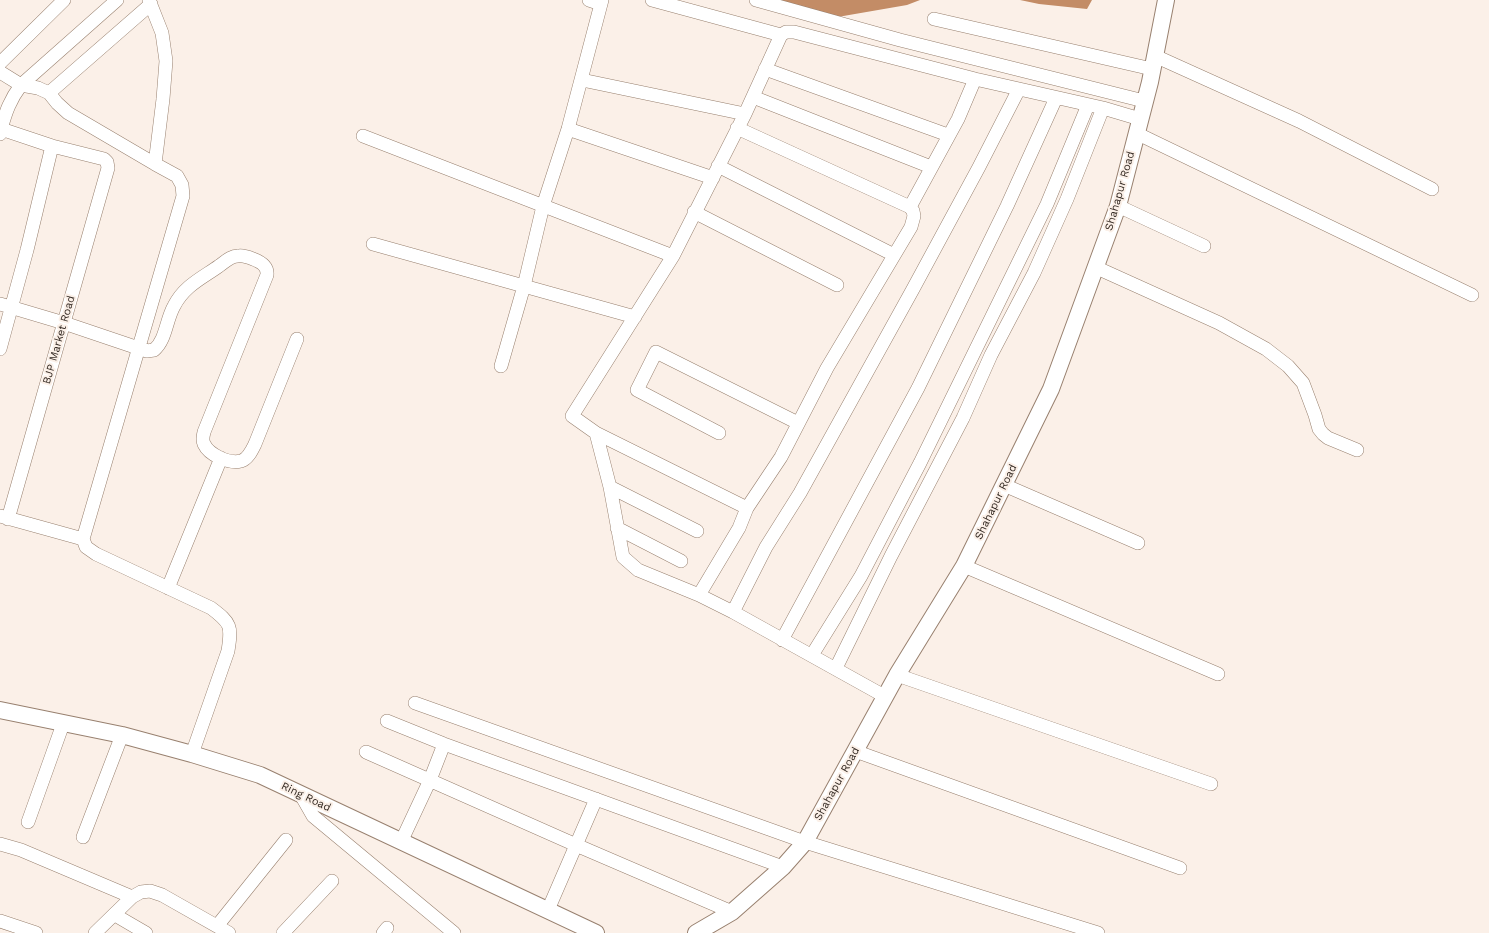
<!DOCTYPE html>
<style>
body{margin:0}
canvas{display:block;background:#fbf0e8}
</style>
<canvas width="1489" height="933"></canvas>
<script>
const g = document.querySelector('canvas').getContext('2d');
g.lineJoin = 'round';
function fill(path, color) { g.fillStyle = color; g.fill(path, 'evenodd'); }
function strokePath(path, color, width, dash) { g.strokeStyle = color; g.lineWidth = width; g.lineCap = dash ? 'butt' : 'round'; g.setLineDash(dash || []); g.stroke(path); }
function write(font, color, halo, rows, align = 'center') {
  g.font = font + ' "Work Sans",sans-serif'; g.lineWidth = 4; g.setLineDash([]); g.textBaseline = 'middle'; g.strokeStyle = halo; g.fillStyle = color; for (const [text, x, y, turn = 0] of rows) {
    g.save(); g.translate(x, y); g.rotate((+turn || 0) * Math.PI / 180); g.textAlign = isNaN(turn) ? turn : align; if (halo) g.strokeText(text, 0, 0); g.fillText(text, 0, 0); g.restore();
  }
}
const water = new Path2D(`
 M773 0H920L907 5 826 19Z
 M1020 0H1092L1087 9 1039 4Z`);
const minor = new Path2D(`
 M149 0 162 33 166 61 163 99 155 164
 M589 0 601 4
 M652 0 781 35
 M756 0 900 40 1144 101
 M934 19 1152 69
 M1155 56 1299 121 1432 189
 M0 63 64 0
 M765 69 948 135
 M0 72 21 85 38 88 49 93 57 103 68 113 155 164 177 176 182 185 183 196 83 539 86 547 96 554 211 608C231 623 232 626 228 651L192 754
 M582 80 745 114
 M49 93 151 4
 M753 97 931 167
 M1 129C6 111 10 100 21 85L117 0
 M568 129 713 178
 M1136 133 1472 295
 M0 134 1 129 52 146 104 159 107 162 108 168 8 519
 M363 136 673 256
 M718 166 894 255
 M1118 206 1204 246
 M910 207 958 119 975 79
 M694 212 837 285
 M373 244 635 317
 M1095 267 1219 323 1266 349 1288 366 1303 383 1315 415 1319 429 1323 434 1328 438 1357 450
 M0 304 64 323 147 351 154 350C166 340 166 320 174 306 184 286 202 278 219 266 225 262 230 256 238 256 243 255 248 257 253 259 261 262 268 266 267 275L204 432C203 436 202 440 204 444 209 455 229 464 241 461 248 459 252 450 255 444L297 339
 M0 349 27 250 52 146
 M501 366 524 286 543 206 568 129 602 0
 M596 433 747 508
 M719 433 637 390 656 352 798 423
 M1004 485 1138 543
 M610 487 697 531
 M0 516 83 539
 M617 528 681 561
 M964 566 1218 674
 M168 588 221 458
 M699 595 739 528 747 508 781 457 827 368 911 227 914 216 913 211 910 207 737 128
 M733 612 766 547 800 493 913 289 979 167 1019 89
 M782 640 918 388 1007 206 1056 98
 M812 655 861 576 920 463 1047 204 1088 105
 M836 668 891 556 963 418 991 355 1034 273 1067 199 1103 108
 M897 675 1211 784
 M886 697 733 612 699 595 638 570 623 557 610 487 596 433 572 416 673 256 745 114 781 35 786 32H794L975 79 1103 108 1140 119
 M415 703 805 842 1098 933
 M387 721 444 744 783 867
 M855 751 1180 868
 M366 752 576 845 732 912
 M301 795 313 816 454 933
 M28 822 63 724
 M83 837 122 735
 M401 842 430 780 444 744
 M0 844 21 850 132 897
 M548 910 596 799
 M115 915 146 933
 M0 921 36 933
 M217 926 286 840
 M95 933 132 897 141 892 150 891 162 895 229 933
 M283 933 332 881
 M383 933 387 928`);
const major = new Path2D(`
 M0 710 122 735 192 754 260 775 596 933
 M696 933 732 912 783 867 805 842 897 675 964 566 1051 389 1118 206 1150 82 1166 0`);
const streetNames = [
 ["Shahapur Road",1120,191,-74],
 ["BJP Market Road",59,340,-74],
 ["Shahapur Road",996,502,-64],
 ["Shahapur Road",837,784,-61],
 ["Ring Road",306,797,26]
];
fill(water, '#c38c66');
strokePath(minor, '#98806f', 14);
strokePath(major, '#98806f', 18);
strokePath(minor, '#fff', 13);
strokePath(major, '#fff', 16);
write('11px', '#332922', '#fbf0e8', streetNames);
</script>
